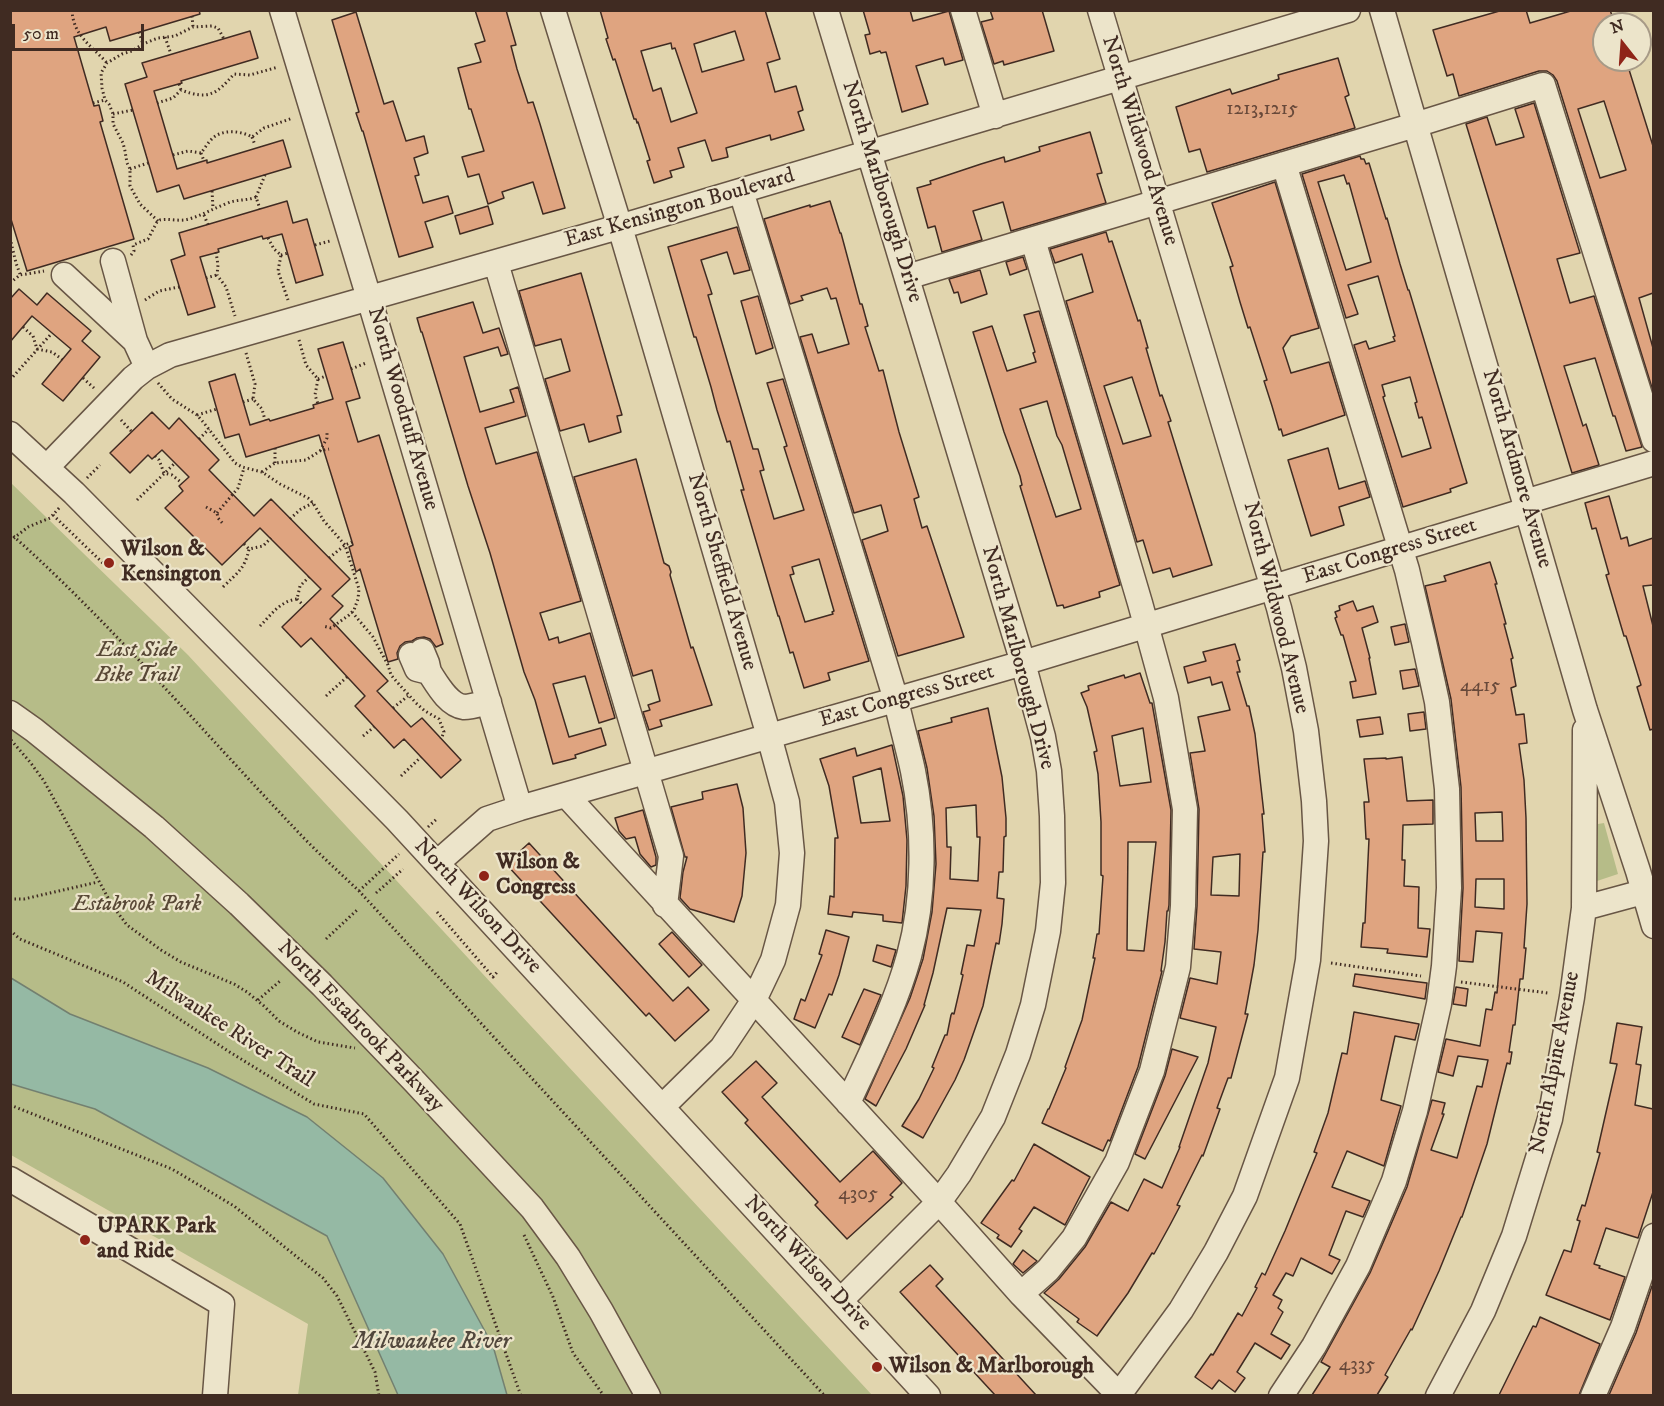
<!DOCTYPE html>
<style>
body{margin:0}
#map{position:relative;width:1664px;height:1406px;overflow:hidden;background:#e1d5ae;font-family:"IM FELL DW Pica",serif}
canvas{display:block}
.frame{position:absolute;inset:0;border:12px solid #402b22;pointer-events:none}
.north{position:absolute;left:1592px;top:12px;width:60px;height:60px;box-sizing:border-box;background:#ece4ca;border:2px solid #a79a87;border-radius:50%;rotate:343deg;font-size:16px;font-weight:700;line-height:24px;text-align:center;color:#402b22}
.north::after{content:'';display:block;margin:auto;width:21px;height:27px;background:#8f2418;clip-path:polygon(50% 0,100% 100%,50% 72%,0 100%)}
.scale{position:absolute;left:12px;top:24px;width:132px;height:27px;box-sizing:border-box;border:3px solid #402b22;border-top:0;padding-left:8px;font-size:18px;line-height:21px;white-space:nowrap;color:#402b22;-webkit-text-stroke:4px #ece4ca;paint-order:stroke}
</style>
<div id="map">
<canvas width="1664" height="1406"></canvas>
<div class="frame"></div>
<div class="north">N</div>
<div class="scale">50 m</div>
</div>
<script>
const g = document.querySelector('canvas').getContext('2d');
g.lineJoin = 'round';
function fill(path, color) { g.fillStyle = color; g.fill(path, 'evenodd'); }
function strokePath(path, color, width, dash) { g.strokeStyle = color; g.lineWidth = width; g.lineCap = dash ? 'butt' : 'round'; g.setLineDash(dash || []); g.stroke(path); }
function write(font, color, halo, rows, align = 'center') {
  g.font = font + ' "IM FELL DW Pica",serif'; g.lineWidth = 4.5; g.setLineDash([]); g.textBaseline = 'middle'; g.strokeStyle = halo; g.fillStyle = color; for (const [text, x, y, turn = 0] of rows) {
    g.save(); g.translate(x, y); g.rotate((+turn || 0) * Math.PI / 180); g.textAlign = isNaN(turn) ? turn : align; if (halo) g.strokeText(text, 0, 0); g.fillText(text, 0, 0); g.restore();
  }
}
const green = new Path2D(`
 M10 482 188 655 872 1395H507L493 1346 443 1254 382 1178 307 1117 208 1068 70 1014 11 978Z
 M1604 823 1618 874 1597 881 1598 824Z
 M10 1084 95 1109 327 1236 398 1395H298L308 1324 11 1155Z`);
const water = new Path2D(`
 M11 978 70 1014 208 1068 307 1117 383 1178 443 1254 493 1346 507 1395H398L327 1236 95 1109 11 1084Z`);
const building = new Path2D(`
 M10 10H199L200 14 110 41 106 27 74 37 94 106 99 105 103 121 100 122 134 239 27 271 10 216Z
 M475 10H506L516 45 511 46 517 69 528 103 533 102 540 124 565 208 543 214 533 182 502 192 504 198 488 204 479 174 468 177 462 157 484 151 471 109H469L458 68 481 62 475 44 485 41Z
 M600 10H765L780 59 767 63 775 92 796 86 803 110 798 112 804 130 771 140 770 135 726 148 728 157 712 161 705 140 678 148 684 167 670 171 672 177 654 183 647 161 650 160 638 122 637 123 636 119H634L615 59 613 60 606 39 608 38ZM735 31 744 60 702 72 694 44ZM671 43 672 49 675 48 697 113 671 122 661 88 653 91 641 51Z
 M863 10H910L913 21 949 11 963 60 945 65 943 58 916 66 928 104 902 112 886 52 881 53 880 51 870 54 865 35 870 34Z
 M990 10H1042L1054 51 1004 65 1003 61 994 64 981 22 993 19Z
 M1503 10H1526L1530 23 1574 10H1610L1615 24H1604V60H1626L1653 146V293L1639 298 1653 348V391L1557 81 1553 75 1547 71H1539L1459 96 1453 74 1447 76 1433 30ZM1604 101 1626 170 1600 178 1578 109Z
 M356 12 384 104 393 101 406 141 424 136 428 153 414 158 419 175 415 176 423 203 448 196 453 213 425 222 433 247 399 257 363 131H362L356 113 359 112 332 20Z
 M250 31 258 58 181 81 182 83 154 91 177 169 207 160V163L283 140 291 167 184 199 179 185 157 192 125 84 147 77 142 63Z
 M1338 58 1349 95 1345 97 1355 128 1207 172 1200 149 1189 152 1176 107 1230 89 1232 94 1279 79 1278 75Z
 M1534 103 1580 253 1557 259 1570 303 1594 296 1642 447 1626 451 1615 416H1613L1595 358 1564 366 1583 426 1586 424 1599 465 1572 473 1466 124 1487 117 1496 145 1524 137 1515 109Z
 M1090 132 1102 173 1097 174 1106 203 1011 231 1003 202 973 211 982 240 942 252 935 226 928 228 917 188 931 184 930 181 981 164 1004 157 1005 162 1040 151 1039 147Z
 M1360 156 1361 159H1364L1366 164 1369 163 1386 219 1387 218 1400 264 1408 290H1409L1467 483 1450 489 1451 492 1403 507 1354 345 1366 341 1369 349 1395 341 1393 337 1395 336 1378 276 1348 285 1358 314 1346 318 1302 174ZM1344 175 1347 184 1349 183 1371 262 1346 270 1318 182ZM1410 377 1417 402 1415 403 1419 418 1422 417 1431 448 1402 457 1383 397 1385 396 1382 385Z
 M1275 182 1319 328 1291 336 1283 348 1291 373 1329 362 1345 415 1283 436 1281 429 1279 430 1272 406 1264 381 1267 380 1250 327 1248 328 1240 302 1230 267 1233 266 1212 203Z
 M287 201 293 223 307 219 323 275 296 283 282 234 263 239 262 236 218 249 219 252 200 257 215 307 188 315 171 260 185 255 179 233Z
 M830 201 840 233H841L860 304H862L868 326 865 327 879 371 883 370 899 432 919 497 914 499 922 528 927 526 964 637 898 656 862 540 888 531 881 505 854 513 800 337 812 334 818 353 849 344 836 298 831 299 827 288 801 296 803 300 790 304 764 219 810 205V207Z
 M488 206 493 224 460 234 455 216Z
 M737 227 750 270 734 274 727 252 701 260 712 294 708 295 753 449H758L764 470 760 471 774 519 804 510 784 447 787 446 767 383 783 379 869 661 828 673 830 680 804 688 793 652 790 653 779 616H778L741 490H744L730 441 727 442 717 410 711 387 696 337H694L668 247ZM819 559 834 611 832 612 833 614 805 622 790 575 794 574 792 567Z
 M1106 232 1109 242 1112 241 1138 321 1140 320 1148 348H1146L1160 396 1162 395 1171 421 1168 422 1212 565 1173 577 1170 568 1153 573 1143 540 1137 542 1066 301 1093 292 1082 254 1055 263 1050 249ZM1132 377 1151 436 1123 444 1104 386Z
 M1023 257 1027 269 1010 275 1006 262Z
 M980 270 987 294 961 303 958 292 954 293 949 279Z
 M581 273 622 415 617 416 621 432 589 442 584 424 560 431 545 379 570 371 561 339 535 346 519 291Z
 M19 289 37 305 47 293 91 331 82 341 100 357 63 401 42 384 71 349 32 316 10 342V299Z
 M758 296 773 348 756 354 741 301Z
 M473 302 483 333 499 328 508 354 501 356 498 347 464 357 480 412 514 402 510 390 518 387 526 416 485 428 496 464 537 452 581 601 540 613 549 640 558 637 559 643 590 633 615 718 599 723 585 676 553 684 569 737 601 728 606 745 575 755 576 758 553 764 535 700 524 672 490 553 468 486 422 332H421L417 318Z
 M1039 311 1120 585 1099 592 1100 597 1064 608 1063 605 1057 606 1020 486 1022 485 1020 476 1004 432 973 332 992 326 1007 371 1036 362 1033 353 1035 352 1024 315ZM1047 401 1057 436 1062 445 1081 509 1056 517 1020 409Z
 M343 342 360 398 346 402 358 442 379 435 443 644 436 647 430 639 424 637 417 638 412 641 405 642 400 646 397 653 398 659 388 662 360 569 356 572 349 547 353 545 319 435 246 457 239 434 225 438 209 382 235 374 250 425 269 419 270 421 314 408 313 405 333 399 318 349Z
 M152 412 169 429 179 418 219 460 209 470 254 516 271 499 350 579 332 596 343 606 330 619 388 681 377 691 411 727 422 718 461 760 441 778 404 739 394 748 355 706 365 696 311 638 301 647 282 627 321 589 260 528 222 565 165 508 183 491 179 486 189 477 162 450 152 459 148 455 130 473 110 453Z
 M1328 448 1339 489 1365 481 1370 497 1339 507 1344 525 1311 536 1288 460Z
 M636 459 664 563 669 566 671 572 670 575 691 648 693 647 712 705 660 720 662 726 649 730 643 712 650 710 648 705 660 701 652 670 633 676 574 477Z
 M1609 496 1621 539 1627 537 1629 546 1653 538V585L1643 586 1653 626V729L1650 730 1637 687 1641 685 1626 636H1624L1611 592 1606 575 1609 574 1596 528 1592 529 1585 503Z
 M1490 562 1497 584H1495L1506 624H1504L1513 658 1511 659 1516 686 1511 688 1516 715 1524 714 1527 743 1519 744 1524 780 1526 818 1527 904 1524 948H1526L1523 979H1520L1515 1025H1513L1509 1052H1512L1510 1064 1507 1063 1487 1144 1462 1217H1461L1439 1271 1412 1330 1411 1329 1385 1375 1388 1377 1377 1395H1312L1330 1367 1321 1362 1370 1273 1407 1187 1432 1100 1445 1103 1442 1114H1444L1431 1150 1457 1158 1477 1086 1482 1087 1488 1060 1458 1056 1453 1076 1438 1072 1446 1039 1480 1046 1486 1009 1492 1010 1495 992 1497 993 1502 933 1476 931 1473 962 1459 961 1463 888 1461 787 1451 699 1425 586 1446 581 1444 576ZM1502 812 1503 841H1476L1475 813ZM1476 879H1504V909L1475 907Z
 M1353 601 1357 611 1373 606 1378 622 1362 628 1370 658H1369L1376 694 1353 698 1350 682 1356 681 1343 635H1341L1335 618 1337 617 1335 612 1340 610 1339 606Z
 M1405 624 1409 642 1395 645 1391 627Z
 M1235 644 1240 660 1237 661 1240 672H1237L1247 706H1249L1255 734 1264 814H1262L1265 852H1263L1258 930 1254 965 1245 1014H1248L1231 1078H1228L1217 1108 1220 1109 1203 1156 1202 1155 1177 1205 1180 1206 1170 1225 1154 1254 1152 1253 1128 1293 1097 1336 1077 1322 1079 1319 1044 1293 1059 1279 1085 1247 1111 1202 1128 1211 1144 1179 1162 1188 1180 1147H1179L1208 1063 1216 1027 1180 1018 1190 978 1217 984 1221 952 1194 949 1197 906 1199 809 1190 753 1205 751 1198 717 1230 710 1222 682 1212 685 1210 677 1188 683 1184 667 1206 661 1203 652ZM1240 854 1239 896 1211 895 1213 857Z
 M1415 669 1419 686 1403 689 1400 671Z
 M1140 673 1150 703H1152L1171 810 1169 905 1168 911H1167L1165 942 1161 971H1162L1138 1067 1110 1141 1108 1140 1103 1151 1042 1123 1048 1109H1049L1066 1068 1065 1067 1082 1020 1095 958H1093L1097 934H1099L1103 876 1101 875V822L1098 774 1094 752 1097 751 1087 707 1081 693 1089 690 1088 686 1124 675 1125 678ZM1143 728 1151 782 1120 786 1112 736ZM1128 842H1156L1144 951 1127 950Z
 M988 708 1002 777 1006 818V836L1004 837 1003 872H999L997 898 1004 899 1002 924 999 944 996 943 983 1006 964 1060 955 1080 923 1138 902 1126 919 1099 934 1068 932 1067 945 1035H947L951 1015 952 1013 954 1014 963 975 961 974 967 945 974 946 981 910 947 908 933 973 924 1005H925L906 1049 876 1106 865 1099 910 998 923 959 932 912 936 864 934 816 927 768 918 731 952 722 951 718ZM976 805 977 837H980L978 881 950 879 951 847H947L946 808Z
 M1424 712 1426 729 1410 731 1408 714Z
 M1380 717 1383 734 1360 737 1357 720Z
 M892 745 903 796 907 840 906 886 902 923 883 921V915L853 912 852 917 828 914 830 896 834 897 835 838H838L829 786 820 759 855 748 857 756ZM881 768 890 821 861 823 853 777Z
 M1402 757 1407 801 1433 800V824L1403 825 1402 860H1405L1404 886 1419 887 1418 928 1430 929 1427 957 1387 953 1388 949 1361 947 1363 923H1365L1369 839H1366L1364 802H1369L1364 759 1386 758V759Z
 M737 784 743 808 746 853 742 896 734 922 690 909 680 898 683 872 687 857H685L671 807 703 799 702 792Z
 M643 810 656 857V865L651 867 640 854 635 837 626 839 619 831 615 818Z
 M529 843 673 1001 688 987 709 1010 675 1041 649 1013 646 1016 506 864Z
 M826 930 849 937 839 975 832 995 829 994 815 1028 794 1019 801 999 805 1001 822 955 819 954Z
 M672 932 702 965 689 977 659 944Z
 M877 945 896 950 891 967 873 961Z
 M1355 974 1427 983 1425 999 1353 986Z
 M1456 987 1468 989 1466 1006 1453 1004Z
 M864 989 881 995 860 1045 842 1037Z
 M1354 1012 1419 1024 1415 1040 1395 1036 1381 1100 1401 1106 1384 1166 1347 1151 1332 1187 1370 1201 1363 1217 1346 1211 1329 1255 1340 1260 1332 1274 1301 1258 1293 1276 1286 1273 1273 1295 1282 1300 1278 1308 1283 1312 1271 1334 1290 1345 1281 1359 1255 1343 1237 1372 1245 1378 1235 1392 1219 1380 1212 1389 1195 1377 1211 1354 1213 1355 1238 1313 1242 1316 1257 1288 1255 1287 1262 1273 1265 1275 1285 1231 1317 1153 1314 1152 1328 1113 1342 1053 1347 1054Z
 M1617 1023 1642 1027 1636 1064 1641 1065 1635 1105 1653 1109V1192L1638 1238 1606 1228 1594 1264 1600 1266 1599 1268 1625 1277 1610 1320 1546 1295 1564 1250 1571 1252 1580 1221 1577 1220 1582 1205 1585 1206 1600 1153 1597 1152 1617 1064 1610 1063Z
 M1172 1049 1198 1057 1145 1159 1135 1154 1165 1076Z
 M756 1061 777 1083 762 1097 840 1182 873 1151 902 1183 890 1195 893 1197 847 1239 815 1205 818 1202 745 1123 748 1120 722 1092Z
 M1034 1144 1090 1177 1065 1225 1034 1207 1019 1229 1022 1231 1011 1247 997 1238 999 1235 981 1223 1012 1180 1014 1181Z
 M1023 1250 1037 1261 1023 1273 1013 1264Z
 M930 1265 943 1279 936 1286 1036 1395H995L900 1292Z
 M1652 1286 1653 1287V1395H1609L1636 1333Z
 M1540 1317 1600 1344 1579 1395H1499L1533 1326 1536 1327Z`);
const path = new Path2D(`
 M72 10C73 36 92 46 107 63
 M192 16 193 27
 M139 32 143 44
 M165 37 171 54
 M179 84 181 90
 M93 103 105 100
 M157 103 173 98 181 90C208 100 216 95 234 74L250 75 278 67
 M113 114 133 110
 M252 137 255 145
 M201 153 204 161
 M173 155 188 151 201 153C205 148 209 141 214 137 225 129 241 131 252 137L264 128 293 118
 M130 169 148 163
 M212 191 213 208
 M256 197 265 175
 M204 215 208 225
 M158 221 140 204 130 186V169L127 163 125 151 123 143 113 124V114L109 104 105 100 102 88 101 73 107 63 122 54 132 51 143 44 158 38 175 36 193 27 212 26 218 28 224 39
 M10 238 16 263 20 274
 M268 238 274 249 281 255 278 271 288 300
 M315 245 330 241
 M216 252 218 265 217 275 226 287 235 316
 M131 255 134 251 133 245 148 239 157 222 160 220C169 218 179 222 189 219 203 215 214 208 228 203 237 199 247 201 256 197L260 209
 M281 255 288 253
 M206 278 217 275
 M10 283 20 275 44 271
 M145 300 159 291 179 287
 M23 327 33 336 37 349 52 352 63 360
 M299 340 306 365 318 379 315 395 318 404
 M246 353 255 384 253 399 262 409 265 420
 M351 369 366 363
 M83 378 94 388
 M318 379 326 376
 M10 380 52 333
 M158 383 172 399 197 415 204 423 235 463 242 467 262 472 280 484 308 498 313 503 324 521 345 545 359 589 358 599 354 610 349 615 331 628 323 626
 M243 402 253 399
 M197 415 217 409
 M121 420 132 432
 M199 439 209 429
 M320 451 327 438V433
 M155 456 159 460 164 473 172 475 182 483
 M275 463V448
 M262 472 275 463 306 460 320 451 329 449
 M87 478 100 465
 M137 500 175 463
 M206 507 217 513 218 518 224 525
 M217 513 238 488 244 468
 M53 515 107 567
 M290 519 301 509 313 503
 M10 533C114 626 204 733 300 834 319 854 339 872 359 891L825 1396
 M10 541 28 527 50 518 60 507
 M244 544 249 549
 M329 558 345 545 352 542
 M223 587C237 573 245 569 249 549L263 546 271 538
 M297 599 304 606
 M352 612 373 637 388 665 391 675 397 682 416 703 425 711 439 719 444 732 441 739
 M260 626C271 615 280 601 297 599L300 586 309 577
 M326 696 347 677
 M393 708 408 696
 M363 736 374 727
 M11 740 30 762 44 781 112 905 127 925 161 950 181 962 234 984 247 992 264 1006 279 1021 297 1032 318 1042 355 1048
 M401 776 421 757
 M428 827 438 818
 M359 891 399 854
 M376 893 403 869
 M10 899H24L98 882
 M437 912 493 977 498 971
 M10 930 20 939 123 982 228 1051 314 1104 364 1114 460 1224 521 1396
 M326 939 357 910
 M1331 963 1421 976
 M1461 982 1548 993
 M258 1000 280 981
 M10 1105 172 1169 234 1206 323 1278 337 1296 375 1372 379 1396
 M524 1235 553 1297 573 1353 604 1396`);
const minor = new Path2D(`
 M282 10 369 298 520 808
 M553 10 620 227 769 736 787 802 792 853 788 905 773 960 754 1000 722 1048 662 1107
 M826 10 1023 663 1043 737 1049 771 1052 816 1053 883 1048 931 1033 1005 1018 1054 993 1117 959 1174 939 1202 841 1300
 M963 10 995 116
 M1100 10 1279 608 1294 668 1306 731 1314 801 1316 841 1308 960 1287 1078 1245 1196 1216 1252 1181 1310 1118 1396
 M1382 10 1585 710 1638 871 1654 926
 M741 191 896 700C901 724 908 747 913 771 925 830 925 897 909 956 895 1007 870 1055 848 1103
 M113 261 135 341 147 367
 M496 263 671 856 665 905
 M64 275 135 341
 M907 277 1415 125 1543 85 1654 440
 M10 434 74 493 397 820 928 1396
 M47 467 133 378 147 367 170 355 636 222 1348 10
 M1525 502 1654 463
 M411 655 417 669 429 672 427 663 422 651
 M429 672C437 684 448 705 464 707 471 707 481 704 489 702
 M10 713 34 730 154 827 239 904 322 985 415 1082 532 1208 568 1257 601 1311 648 1396
 M566 795 939 1202 1021 1294 1120 1396
 M437 863 487 819 520 808 1023 663 1527 510
 M1584 908 1654 889
 M10 1179 222 1304 215 1396
 M1021 1294 1048 1270 1074 1238 1117 1162 1152 1071 1178 967 1183 906 1185 809 1166 698 1140 603 1033 240
 M1281 1396 1314 1346 1358 1266 1394 1181 1415 1111 1439 1004 1444 966 1449 888 1447 789 1437 702 1424 642 1407 570 1284 164
 M1438 1396 1483 1311 1514 1236 1550 1119 1572 997 1584 908 1585 730
 M1593 1396 1623 1327 1654 1236`);
const markers = [
 [109,563,6,"#8f2418"],
 [484,876,6,"#8f2418"],
 [85,1240,6,"#8f2418"],
 [877,1367,6,"#8f2418"]
];
const numberNames = [
 ["1213,1215",1262,110],
 ["4415",1480,687],
 ["4305",858,1195],
 ["4335",1357,1366]
];
const streetNames = [
 ["North Wildwood Avenue",1139,141,73],
 ["North Marlborough Drive",881,192,73],
 ["East Kensington Boulevard",680,209,-16],
 ["North Woodruff Avenue",402,409,74],
 ["North Ardmore Avenue",1516,469,74],
 ["East Congress Street",1390,552,-17],
 ["North Sheffield Avenue",721,572,74],
 ["North Wildwood Avenue",1275,608,76],
 ["North Marlborough Drive",1017,658,75],
 ["East Congress Street",907,697,-16],
 ["North Wilson Drive",477,907,47],
 ["North Estabrook Parkway",360,1027,46],
 ["Milwaukee River Trail",229,1030,33],
 ["North Alpine Avenue",1556,1063,-79],
 ["North Wilson Drive",807,1264,47]
];
const poiNames = [
 ["Wilson &",121,550],
 ["Kensington",121,575],
 ["Wilson &",496,863],
 ["Congress",496,888],
 ["UPARK Park",97,1227],
 ["and Ride",97,1252],
 ["Wilson & Marlborough",889,1367]
];
const parkNames = [
 ["East Side",137,651],
 ["Bike Trail",137,676],
 ["Estabrook Park",137,905]
];
const waterNames = [
 ["Milwaukee River",432,1343]
];
fill(green, '#b6bc88');
fill(water, '#95b9a4');
strokePath(water, '#738070', 1.5);
fill(building, '#dfa480');
strokePath(building, '#402b22', 1.5);
strokePath(minor, '#685645', 27);
strokePath(path, '#402b22', 3, [1.5, 3]);
strokePath(minor, '#ece4ca', 24);
for (const [x, y, r, color] of markers) { const dot = new Path2D(); dot.arc(x, y, r, 0, 2 * Math.PI); g.fillStyle = color; g.fill(dot); strokePath(dot, '#ece4ca', 2); }
write('20px', '#68493a', null, numberNames);
write('22px', '#402b22', '#ece4ca', streetNames);
write('bold 22px', '#402b22', '#ece4ca', poiNames, 'left');
write('italic 22px', '#584836', '#ece4ca', parkNames);
write('italic 24px', '#51473c', '#ece4ca', waterNames);
</script>
